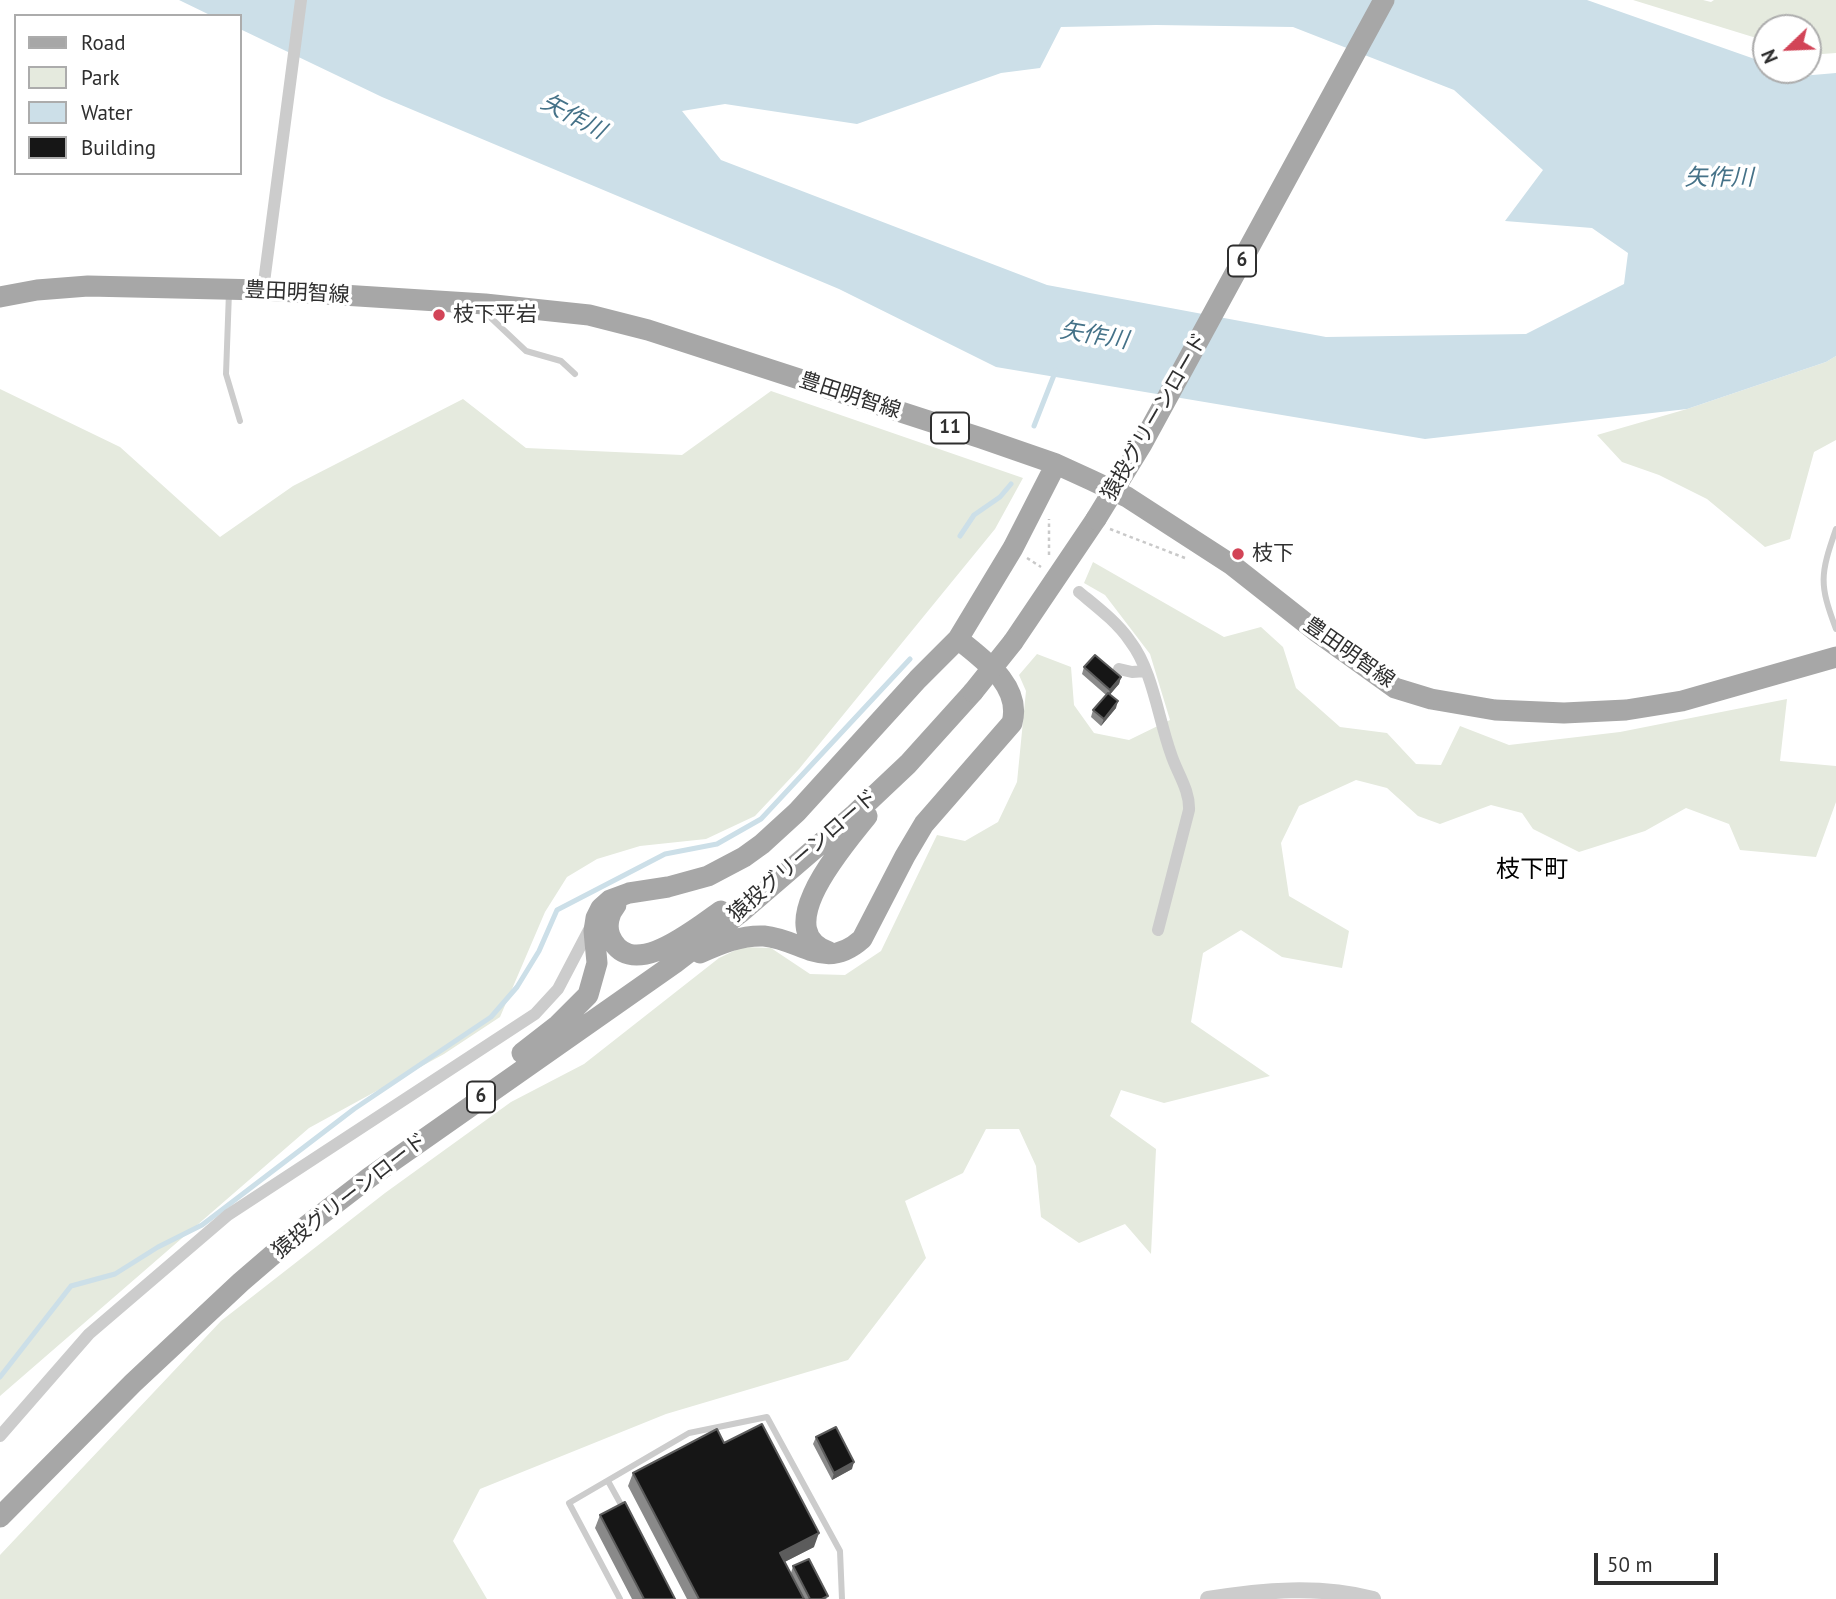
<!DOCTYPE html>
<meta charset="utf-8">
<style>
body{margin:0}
#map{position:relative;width:1836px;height:1599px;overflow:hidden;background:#fff;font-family:"PT Sans",sans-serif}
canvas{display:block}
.legend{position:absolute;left:14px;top:14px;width:228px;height:161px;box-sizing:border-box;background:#fff;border:2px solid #acacac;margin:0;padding:9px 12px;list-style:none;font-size:21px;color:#2f2f2f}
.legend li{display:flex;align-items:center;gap:14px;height:35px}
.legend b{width:35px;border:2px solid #acacac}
.north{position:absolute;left:1752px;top:14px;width:70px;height:70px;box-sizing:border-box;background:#fff;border:2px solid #acacac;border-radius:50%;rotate:247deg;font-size:19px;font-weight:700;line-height:28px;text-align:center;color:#2f2f2f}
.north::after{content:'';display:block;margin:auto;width:24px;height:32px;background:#d24457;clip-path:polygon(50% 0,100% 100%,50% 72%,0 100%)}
.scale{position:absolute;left:1594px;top:1553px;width:124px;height:32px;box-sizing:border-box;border:4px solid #2f2f2f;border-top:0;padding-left:9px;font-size:21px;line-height:24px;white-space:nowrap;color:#2f2f2f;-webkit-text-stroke:5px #fff;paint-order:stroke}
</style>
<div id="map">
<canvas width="1836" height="1599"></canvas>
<ul class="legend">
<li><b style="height:9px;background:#a7a7a7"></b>Road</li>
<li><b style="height:19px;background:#e5eade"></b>Park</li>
<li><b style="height:19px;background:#ccdfe8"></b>Water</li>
<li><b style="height:19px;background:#161616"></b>Building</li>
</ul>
<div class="north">N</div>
<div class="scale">50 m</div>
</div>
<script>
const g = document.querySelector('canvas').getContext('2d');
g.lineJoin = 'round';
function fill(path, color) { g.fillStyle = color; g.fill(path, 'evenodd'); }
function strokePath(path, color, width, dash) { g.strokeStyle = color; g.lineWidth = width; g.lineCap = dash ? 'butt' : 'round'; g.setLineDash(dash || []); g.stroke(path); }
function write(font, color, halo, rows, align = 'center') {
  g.font = font + ' "PT Sans","Noto Sans JP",sans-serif'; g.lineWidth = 7; g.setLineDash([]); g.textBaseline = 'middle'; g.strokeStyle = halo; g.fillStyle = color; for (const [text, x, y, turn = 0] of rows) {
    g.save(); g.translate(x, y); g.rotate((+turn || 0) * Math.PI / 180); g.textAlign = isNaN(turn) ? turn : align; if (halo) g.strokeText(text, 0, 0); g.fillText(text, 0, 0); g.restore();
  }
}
const green = new Path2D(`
 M1633 0H1703L1711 2 1714 0H1836V53L1808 55V28H1766V41Z
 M1836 356V440L1814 452 1790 539 1765 547 1707 499 1659 475 1622 462 1597 435 1687 409 1826 362Z
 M0 389 120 447 220 537 293 486 463 399 526 448 682 455 771 391 1023 478 995 529 799 769 755 816 706 839 640 846 597 859 567 877 545 912 500 1017 444 1054 309 1128 0 1396Z
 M1093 562 1224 637 1261 627 1283 647 1296 688 1340 727 1387 733 1416 764 1441 765 1460 726 1509 745 1620 732 1787 699 1780 761 1836 766V802L1816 857 1740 850 1729 824 1686 808 1645 831 1579 852 1533 829 1522 813 1491 805 1440 824 1418 816 1387 788 1356 780 1299 806 1281 843 1289 896 1349 931 1342 968 1282 957 1241 930 1203 953 1191 1022 1270 1076 1164 1103 1121 1090 1110 1116 1156 1149 1151 1254 1125 1224 1079 1243 1041 1217 1036 1166 1019 1129H986L963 1173 905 1201 926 1258 848 1360 666 1414 480 1489 453 1541 487 1599H0V1555L221 1321 385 1193 511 1102 584 1064 719 958 742 947 771 948 810 974 845 975 881 951 937 835 965 841 998 822 1017 782 1026 691 1019 675 1037 654 1071 667 1074 705 1094 733 1129 740 1170 720 1150 654 1105 595 1084 583Z`);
const water = new Path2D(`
 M179 0H1587L1766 63V70H1784L1801 76 1836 73V356L1826 362 1687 409 1425 439 996 367 839 289 382 97 240 29V16H212ZM1156 25 1293 27 1454 90 1543 170 1505 221 1592 228 1628 253 1624 284 1526 334 1326 337 1047 285 721 160 682 111 725 104 857 124 1001 73 1040 68 1061 27Z`);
const stream = new Path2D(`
 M1034 426 1056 370
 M960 536 974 515 1000 497 1011 484
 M0 1377 71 1286 115 1274 158 1247 202 1225 354 1109 491 1017 517 987 539 951 557 910 665 854 717 844 761 819 910 659`);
const path = new Path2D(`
 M1110 529 1185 558
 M1049 555V519
 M1027 558 1041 567`);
const service = new Path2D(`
 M229 292 226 374 240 421
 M487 310 491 318 526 351 561 361 575 374
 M1836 529C1820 575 1819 584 1836 629
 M608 1481 624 1510
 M620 1599 569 1503 689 1433 767 1417 840 1551 842 1599`);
const minor = new Path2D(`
 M263 290 301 0
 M1079 592C1097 607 1117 622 1130 641 1153 671 1158 718 1171 754 1177 773 1190 790 1189 810L1158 930
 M1119 669 1132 672 1146 671
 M0 1436 89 1334 228 1215 535 1014 558 989 591 926`);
const tertiary = new Path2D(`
 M1208 1599C1262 1590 1320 1585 1373 1599`);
const primary = new Path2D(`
 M0 297 37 290 88 286 263 290 485 304 589 315 648 330 981 438 1056 464 1091 480 1127 497 1232 565 1317 632 1395 688 1431 699 1495 710 1564 713 1626 710 1682 701 1836 657
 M1013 642 1096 519
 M616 905C609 913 606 926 610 936 630 984 696 928 721 911
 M829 952C767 930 847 842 867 816
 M700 953C720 944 741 935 764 936 803 940 825 972 862 939L905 856 924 824 1012 723C1022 686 984 660 958 639
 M522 1053 558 1025 588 995 597 963 594 931 596 918 601 908 610 900 629 893 668 887 708 876 744 857 762 844 797 812 918 679 958 639 1013 548 1056 464
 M0 1517 133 1383 241 1282 305 1227 370 1177 675 963 740 913 855 814 908 764 973 692`);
const primaryBridge = new Path2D(`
 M1096 519 1142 444 1384 0
 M973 692 1013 642`);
const wall = new Path2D(`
 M1084 667 1121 677 1119 684 1110 694 1116 708 1101 726 1091 717 1093 710 1106 695 1082 674Z
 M816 1437 852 1469 832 1480 813 1444Z
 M633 1473 814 1547 784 1562 804 1599H687L628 1486Z
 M600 1515 675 1599H632L595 1528Z
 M793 1566 827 1599H804L791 1573Z`);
const shadedWall = new Path2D(`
 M1121 677 1119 684 1108 697 1110 690Z
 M1118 701 1116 708 1101 726 1104 719Z
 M854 1462 852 1469 832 1480 834 1473Z
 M819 1533 814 1547 775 1567 780 1553Z`);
const building = new Path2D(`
 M1095 655 1121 677 1110 690 1084 667Z
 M1108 693 1118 701 1104 719 1093 710Z
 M762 1424 819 1533 780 1553 804 1599H699L633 1473 717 1429 724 1443Z
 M836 1427 854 1462 834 1473 816 1437Z
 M625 1502 675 1599H644L600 1515Z
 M809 1559 828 1596 822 1599H810L793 1566Z`);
const markers = [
 [439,315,7,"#d24457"],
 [1238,554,7,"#d24457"]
];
const shields = [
 [1242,261,28],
 [950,428,38],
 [481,1097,28]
];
const shieldNames = [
 ["6",1242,261],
 ["11",950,428],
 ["6",481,1097]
];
const streetNames = [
 ["豊田明智線",297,293,3],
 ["豊田明智線",850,396,18],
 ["猿投グリーンロード",1155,417,-60],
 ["豊田明智線",1349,653,35],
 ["猿投グリーンロード",803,856,-41],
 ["猿投グリーンロード",350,1196,-38]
];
const poiNames = [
 ["枝下平岩",453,315],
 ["枝下",1252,554]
];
const waterNames = [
 ["矢作川",573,117,28],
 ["矢作川",1719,178],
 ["矢作川",1094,336,9]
];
const quarterNames = [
 ["枝下町",1532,870]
];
fill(green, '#e5eade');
fill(water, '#ccdfe8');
strokePath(stream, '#ccdfe8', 5);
strokePath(path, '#c9c9c9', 2.5, [3.5, 3.5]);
strokePath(service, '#ccc', 6);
strokePath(minor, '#ccc', 12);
strokePath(tertiary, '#ccc', 16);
strokePath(primary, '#a7a7a7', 21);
strokePath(primaryBridge, '#a7a7a7', 21);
fill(wall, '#8a8a8a');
fill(shadedWall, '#5c5c5c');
fill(building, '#161616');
strokePath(building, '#5c5c5c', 2);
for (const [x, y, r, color] of markers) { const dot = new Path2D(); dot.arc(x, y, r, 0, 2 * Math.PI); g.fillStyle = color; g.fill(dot); strokePath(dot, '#fff', 2.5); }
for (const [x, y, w] of shields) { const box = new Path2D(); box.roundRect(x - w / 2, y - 15.5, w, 31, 5); g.fillStyle = '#fff'; g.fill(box); strokePath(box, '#2f2f2f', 2); }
write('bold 19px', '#2f2f2f', null, shieldNames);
write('21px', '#2f2f2f', '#fff', streetNames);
write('21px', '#2f2f2f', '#fff', poiNames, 'left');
write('italic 23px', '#457288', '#fff', waterNames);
write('24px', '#000', '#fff', quarterNames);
</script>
